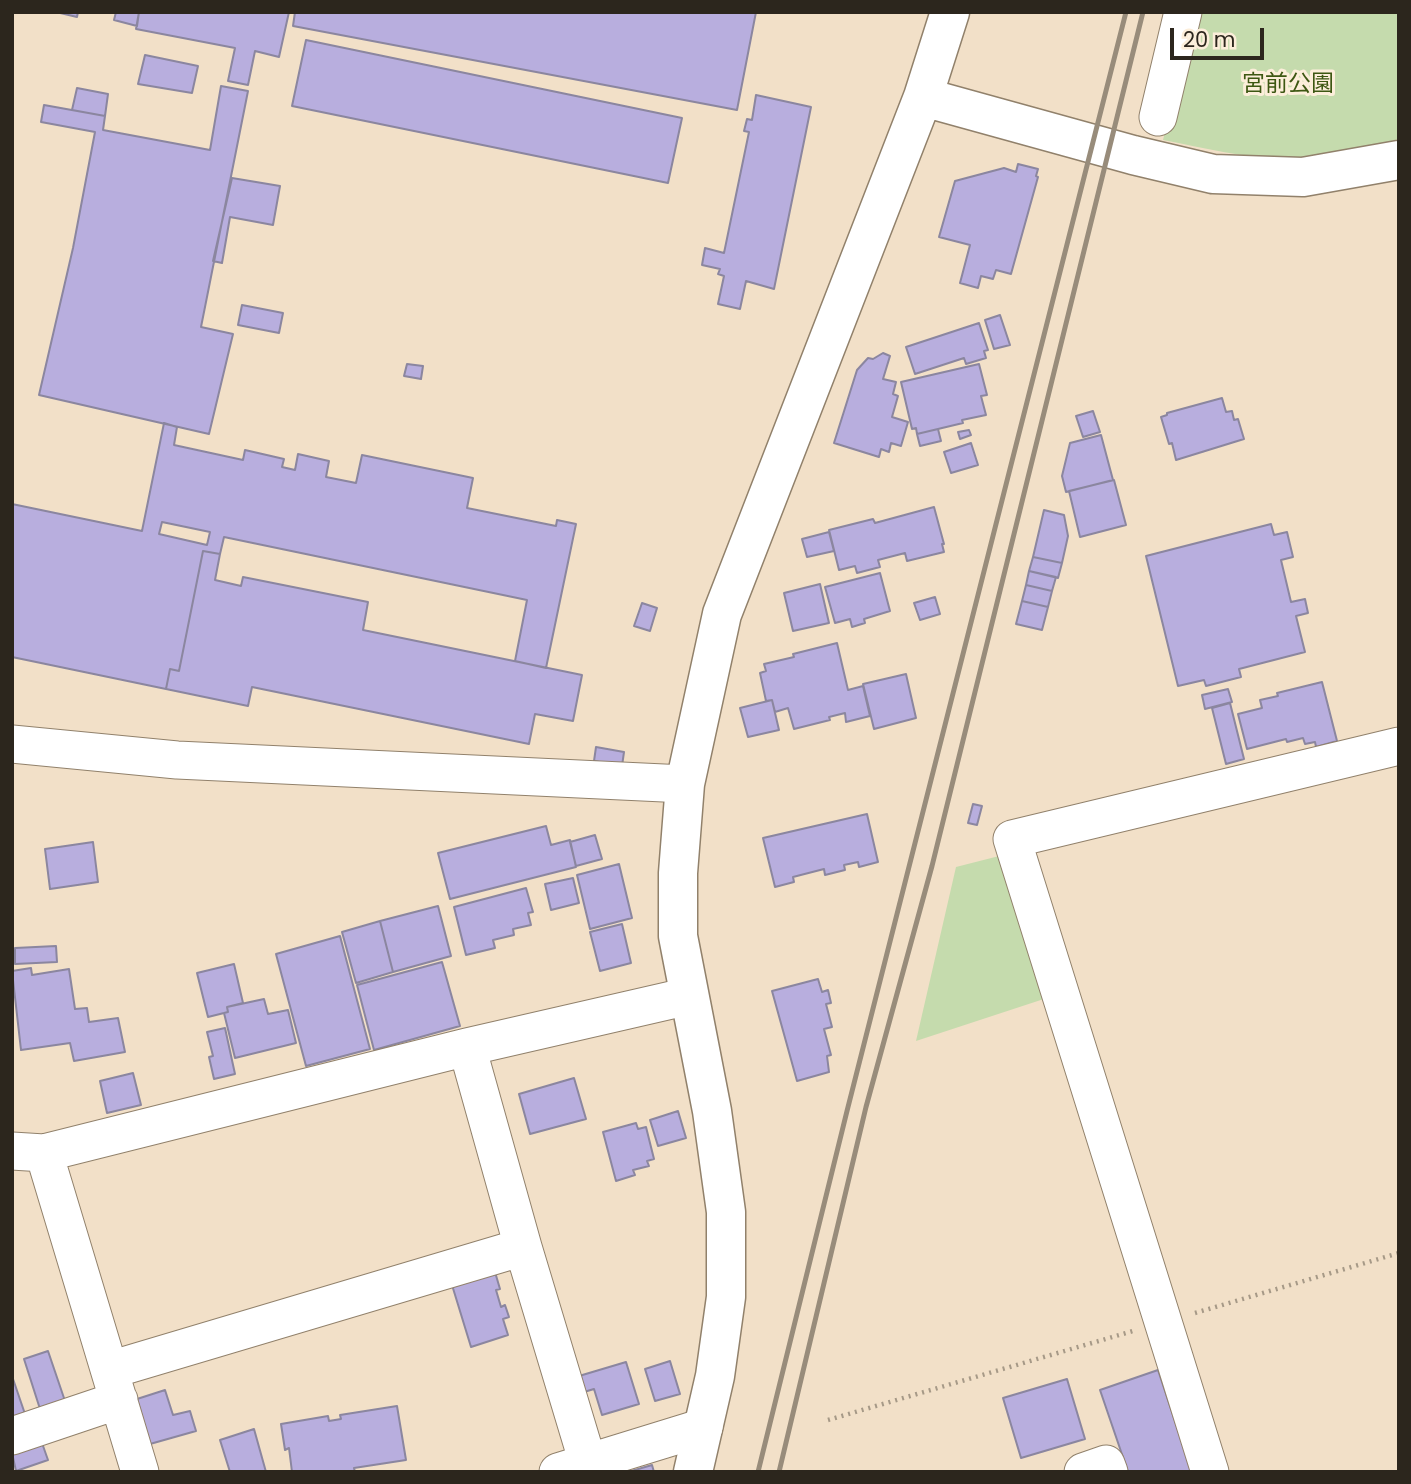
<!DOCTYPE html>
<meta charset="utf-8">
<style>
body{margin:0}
#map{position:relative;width:1411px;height:1484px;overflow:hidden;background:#f2e0c8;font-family:Poppins,sans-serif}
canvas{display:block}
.frame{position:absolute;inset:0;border:14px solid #2c261d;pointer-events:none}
.scale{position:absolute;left:1170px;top:28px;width:94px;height:32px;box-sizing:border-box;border:4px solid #2c261d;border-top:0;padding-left:9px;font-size:21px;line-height:24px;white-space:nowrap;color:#2c261d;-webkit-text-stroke:5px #fceeda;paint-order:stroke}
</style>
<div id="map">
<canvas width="1411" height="1484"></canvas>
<div class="frame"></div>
<div class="scale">20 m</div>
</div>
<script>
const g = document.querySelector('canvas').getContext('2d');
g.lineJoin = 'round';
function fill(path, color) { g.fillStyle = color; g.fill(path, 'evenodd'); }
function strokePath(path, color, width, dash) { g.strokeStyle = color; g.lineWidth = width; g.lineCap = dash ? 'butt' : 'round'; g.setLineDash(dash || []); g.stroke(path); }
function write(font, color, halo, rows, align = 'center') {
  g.font = font + ' Poppins,"Noto Sans JP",sans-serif'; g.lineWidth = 6; g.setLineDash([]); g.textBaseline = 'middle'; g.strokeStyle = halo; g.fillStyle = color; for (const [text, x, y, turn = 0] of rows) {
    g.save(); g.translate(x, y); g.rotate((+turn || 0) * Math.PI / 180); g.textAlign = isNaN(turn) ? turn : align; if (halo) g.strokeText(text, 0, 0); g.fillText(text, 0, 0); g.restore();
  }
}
const green = new Path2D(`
 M1196 12H1399V139C1367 147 1319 160 1287 159 1245 158 1204 148 1163 140Z
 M1007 854 1053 996 916 1041 956 867Z`);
const building = new Path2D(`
 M56 12H78L77 17Z
 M116 12H139L137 26 114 20Z
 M139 12H289L279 57 255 51 248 85 228 81 235 48 136 29Z
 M295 12H756L737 110 293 26Z
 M306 40 682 118 668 183 292 106Z
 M145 55 198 66 192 93 138 84Z
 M221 86 248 91 201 327 233 334 209 434 39 395 73 248 95 132 41 122 44 105 105 116 103 130 210 150Z
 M77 88 108 94 105 116 72 110Z
 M756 95 811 107 774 289 746 281 740 309 718 304 724 276 718 274 720 269 702 265 705 248 724 253 749 132 744 131 747 119 752 120Z
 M1018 164 1038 169 1036 176 1038 177 1011 274 996 270 993 279 981 276 978 288 960 283 970 245 939 237 955 181 1004 168 1016 172Z
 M232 178 280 186 273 225 230 217 222 263 213 261Z
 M242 305 283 313 279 333 238 325Z
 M1000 315 1010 345 994 349 985 320Z
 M979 323 988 350 984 351 986 358 966 364 964 358 915 374 906 347Z
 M883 353 890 356 883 379 896 382 893 394 898 396 892 417 908 422 901 446 891 443 889 452 881 449 879 457 834 443 857 370 868 358 873 359Z
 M407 364 423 366 421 379 404 376Z
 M979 364 987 395 981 396 986 415 962 420 963 423 917 434 916 428 912 429 901 382Z
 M1222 398 1226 412 1232 411 1234 420 1238 419 1244 439 1176 460 1172 443 1169 444 1161 417 1167 415V413Z
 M1093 411 1100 432 1083 437 1076 416Z
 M164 423 177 427 174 445 243 460 245 450 284 459 282 467 295 470 298 454 329 461 326 477 356 483 362 455 473 478 467 508 556 526 557 520 576 524 546 668 515 661 527 600 224 537 220 554 203 551 179 671 170 669 166 689 12 657V504L142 531ZM162 522 210 532 207 545 159 534Z
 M938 429 941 441 920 446 917 434Z
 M969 430 971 435 960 439 958 432Z
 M1101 435 1113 480 1066 492 1062 476 1070 443Z
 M971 443 978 465 951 473 944 452Z
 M1114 480 1126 525 1080 537 1069 491Z
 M934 507 944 544H942L944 552 907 561 905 553 878 560 880 567 857 573 855 566 839 570 829 530 873 519 875 523Z
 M1044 510 1064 515 1068 536 1062 563 1033 557Z
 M1271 524 1274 535 1287 532 1293 557 1281 560 1291 602 1305 599 1308 613 1296 616 1305 652 1239 669 1241 677 1206 686 1204 680 1178 686 1146 556Z
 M829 532 834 551 807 557 802 539Z
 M203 551 220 554 215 580 241 586 243 577 368 602 363 630 582 675 573 721 535 714 529 744 252 687 248 706 166 689 170 669 179 671Z
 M1033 557 1062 563 1058 578 1029 571Z
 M1029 571 1056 577 1052 591 1026 585Z
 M880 573 890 611 864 619 865 623 852 627 850 619 835 623 825 587Z
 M820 584 829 623 793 631 784 593Z
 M1026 585 1052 591 1048 607 1022 601Z
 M935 597 940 614 920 620 914 603Z
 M1022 601 1048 607 1042 630 1016 624Z
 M642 603 657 608 650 631 634 626Z
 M837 643 848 690 863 686 870 716 846 722 845 713 829 717 830 720 794 729 788 708 775 712 772 700 766 701 760 673 766 671 764 664 794 657 793 654Z
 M906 674 916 718 874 729 863 684Z
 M1322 682 1337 741 1316 747 1315 742 1305 744 1303 738 1287 742 1286 739 1247 749 1238 714 1262 708 1260 700 1278 696 1277 693Z
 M1228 689 1232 702 1205 709 1202 695Z
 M772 700 779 730 748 737 740 708Z
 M1230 703 1244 759 1226 764 1212 708Z
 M596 747 624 752 622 766 594 761Z
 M973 804 982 806 977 825 968 823Z
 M867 814 878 862 859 867 858 862 844 865 845 870 825 875 824 869 793 877 794 882 775 887 763 838Z
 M546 826 551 845 570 840 576 867 450 899 438 853Z
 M595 835 602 859 576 866 570 842Z
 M93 842 98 882 50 889 45 849Z
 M619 864 632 918 590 929 577 875Z
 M573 878 579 903 551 910 545 884Z
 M526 888 533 912 528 913 531 925 513 929 514 935 493 940 495 948 466 955 454 907Z
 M438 906 451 956 393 972 380 921Z
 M380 921 393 972 356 983 342 932Z
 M622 924 631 963 600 971 590 932Z
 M340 936 370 1049 306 1066 276 954Z
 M56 946 57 962 15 964V948Z
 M442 962 460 1026 374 1050 357 985Z
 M234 964 243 1003 227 1007 228 1012 208 1017 197 973Z
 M31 968 32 975 69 969 75 1009 87 1008 89 1022 118 1018 125 1052 74 1061 70 1043 21 1050 12 971Z
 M818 979 822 992 828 990 831 1003 826 1004 832 1027 824 1029 831 1055 827 1056 829 1072 797 1081 772 991Z
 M264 999 268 1014 288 1010 296 1043 235 1058 224 1013 228 1012 227 1007Z
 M225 1028 235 1074 214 1079 209 1057 213 1056 207 1032Z
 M133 1073 141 1105 107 1113 100 1081Z
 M574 1078 586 1119 530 1134 519 1094Z
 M678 1111 686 1138 658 1146 650 1120Z
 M636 1123 638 1129 646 1127 654 1159 647 1161 649 1166 633 1170 635 1175 616 1181 603 1132Z
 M495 1272 500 1289 496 1290 501 1307 505 1305 509 1317 503 1319 508 1335 471 1347 452 1285Z
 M48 1351 65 1401 40 1409 24 1359Z
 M670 1361 680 1394 655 1401 645 1369Z
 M626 1362 639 1404 602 1415 594 1389 584 1392 579 1376Z
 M1158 1370 1192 1472H1128L1100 1390Z
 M12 1376 25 1414 12 1419Z
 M1067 1379 1085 1439 1021 1458 1003 1398Z
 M165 1390 173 1415 190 1411 196 1431 150 1444 137 1399Z
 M397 1406 406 1460 354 1468 355 1472H292L289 1448 285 1450 281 1424 328 1416 329 1421 341 1419 340 1415Z
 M254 1429 266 1472H230L220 1440Z
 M42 1443 48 1460 16 1471 12 1453Z
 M652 1465 654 1472H628Z`);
const path = new Path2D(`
 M1195 1313 1399 1253
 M828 1420 1133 1331`);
const minor = new Path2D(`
 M1158 117 1183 12
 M12 744 177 760 685 784
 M467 1047 523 1247 588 1463
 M12 1151 44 1153 467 1047 689 996
 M44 1153 140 1472
 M110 1370 523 1247
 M12 1436 119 1400
 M558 1472 704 1427
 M1083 1472 1106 1464 1109 1472
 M1210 1472 1012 839 1399 746`);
const tertiary = new Path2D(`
 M923 97 1133 155 1213 174 1303 177 1399 160
 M693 1472 715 1376 726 1297V1212L712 1111 678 936V873L685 784 722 614 923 97 950 12`);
const rail = new Path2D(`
 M758 1472 847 1111 1126 12
 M779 1472 866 1107 932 866 1143 12`);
const parkNames = [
 ["宮前公園",1288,85]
];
fill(green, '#c5dbad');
fill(building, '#b8aede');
strokePath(building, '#8b869f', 2);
strokePath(minor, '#91816b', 39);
strokePath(tertiary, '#91816b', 41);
strokePath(path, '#a69987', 4.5, [2, 5]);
strokePath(minor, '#fff', 37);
strokePath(tertiary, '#fff', 38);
strokePath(rail, '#988c7b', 5);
write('23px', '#3d5712', '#fceeda', parkNames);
</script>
